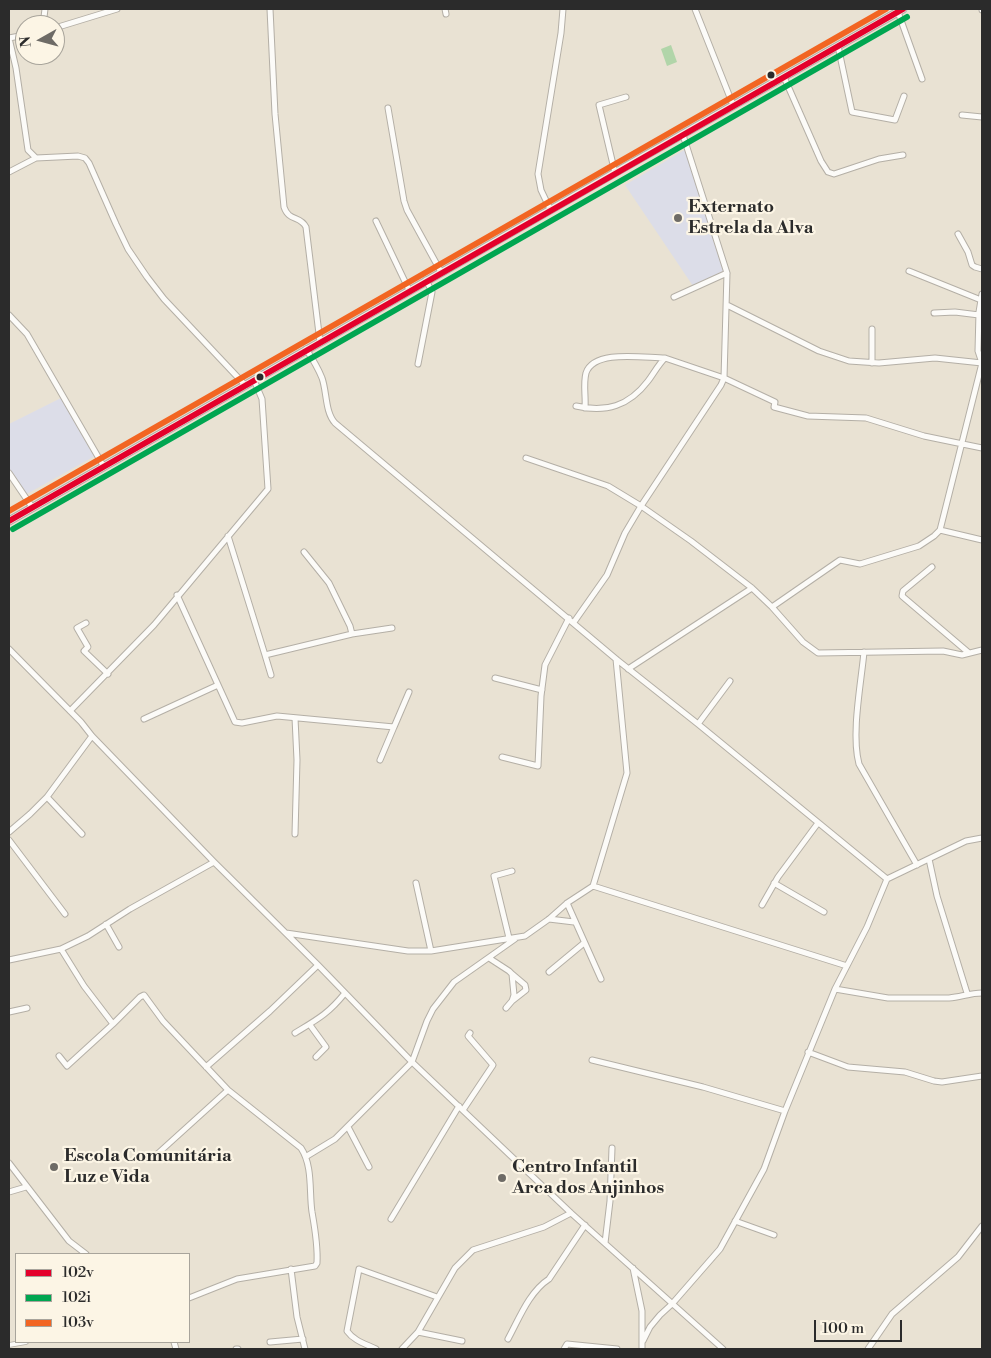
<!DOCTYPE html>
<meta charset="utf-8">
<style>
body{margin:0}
#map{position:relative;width:991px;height:1358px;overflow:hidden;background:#e9e2d3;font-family:"Libre Bodoni",serif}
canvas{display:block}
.frame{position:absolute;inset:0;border:10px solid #2b2b2b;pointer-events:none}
.legend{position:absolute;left:15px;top:1253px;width:175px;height:90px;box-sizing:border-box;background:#fcf5e5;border:1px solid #a8a49b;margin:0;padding:6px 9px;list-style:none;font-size:15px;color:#2b2b2b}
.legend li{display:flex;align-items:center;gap:10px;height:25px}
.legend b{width:25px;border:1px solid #a8a49b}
.north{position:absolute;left:15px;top:15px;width:50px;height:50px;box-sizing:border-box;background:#fcf5e5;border:1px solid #a8a49b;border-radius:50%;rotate:263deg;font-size:14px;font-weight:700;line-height:20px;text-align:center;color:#2b2b2b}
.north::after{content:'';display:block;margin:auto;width:18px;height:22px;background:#6e6b66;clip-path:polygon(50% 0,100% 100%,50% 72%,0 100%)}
.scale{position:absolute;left:814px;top:1320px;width:88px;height:22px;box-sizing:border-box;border:2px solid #2b2b2b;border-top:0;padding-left:6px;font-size:15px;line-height:18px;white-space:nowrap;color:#2b2b2b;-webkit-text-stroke:4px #fcf5e5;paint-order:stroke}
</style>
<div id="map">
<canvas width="991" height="1358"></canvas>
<div class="frame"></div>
<ul class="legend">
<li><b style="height:6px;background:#e4002b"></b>102v</li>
<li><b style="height:6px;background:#00a651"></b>102i</li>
<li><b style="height:6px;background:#f26522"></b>103v</li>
</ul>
<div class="north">N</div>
<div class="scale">100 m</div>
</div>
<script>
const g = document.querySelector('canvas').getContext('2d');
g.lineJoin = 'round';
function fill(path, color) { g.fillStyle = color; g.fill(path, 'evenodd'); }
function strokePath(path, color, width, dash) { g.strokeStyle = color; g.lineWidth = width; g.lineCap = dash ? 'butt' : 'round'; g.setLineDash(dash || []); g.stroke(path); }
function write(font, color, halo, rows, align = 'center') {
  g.font = font + ' "Libre Bodoni",serif'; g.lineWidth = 4.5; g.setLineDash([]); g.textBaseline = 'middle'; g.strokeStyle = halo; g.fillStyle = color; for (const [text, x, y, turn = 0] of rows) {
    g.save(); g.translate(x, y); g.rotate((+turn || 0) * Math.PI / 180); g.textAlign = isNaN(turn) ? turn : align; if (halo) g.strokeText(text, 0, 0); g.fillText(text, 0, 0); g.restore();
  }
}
const built = new Path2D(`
 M686 149 724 267 723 271 693 286 625 185Z
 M61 398 95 456 25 495 9 469V424Z`);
const green = new Path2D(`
 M671 45 677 62 667 66 661 49Z`);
const pedestrian = new Path2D(`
 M9 1345 26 1342`);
const minor = new Path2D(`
 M270 9 275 114 284 207C289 222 300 215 306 227L320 342
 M445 9 446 14
 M695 9 733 105
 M982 9V10
 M898 12 922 79
 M43 25 45 9
 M55 28 117 9
 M9 38 16 68 28 150 36 158
 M9 38 25 35
 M838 46 852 112 895 120 904 96
 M784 77 821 161 828 172 834 174 879 159 903 155
 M388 108 404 201 407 210 441 272
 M962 115 982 117
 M9 172 36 158 78 156 85 158 89 163 116 224 128 249 147 277 164 299 246 386
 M615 173 599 105 626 97
 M550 209 541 190 538 174 561 33 563 9
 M376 221 409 290
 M958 234 968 252 972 265 975 267 982 269
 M909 271 981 300
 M674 297 727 273
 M727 305 819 351 849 361 879 363 935 358 982 363
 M934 313 955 312 979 315
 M9 315 27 334 104 467
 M872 329V363
 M306 349C312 358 318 368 322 378 327 392 325 412 335 423L616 659 698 724 887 879
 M418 364 432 292 426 280
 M576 406C606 413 629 406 648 381 654 373 658 365 665 358L724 378 775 402 774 407 808 416 866 418 924 436 982 448
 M585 408C586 397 583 384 586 373 594 349 644 358 665 358
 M526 458 608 486 641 506 691 541 752 588 772 607 803 642 818 653 943 651 962 655 982 650
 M9 473 32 507
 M940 530 982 540
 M228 536 265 655 352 634 392 628
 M304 552 329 583 350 626 352 634
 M932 567 903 591 902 596 969 653
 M177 595 235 722 242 723 277 716 394 727 380 760
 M772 607 840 560 860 564 919 546 934 536 940 530 982 363 978 351 979 312 982 294
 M574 622 607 575 625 533 641 506 721 385 724 378 727 273 683 135
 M86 623 77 628 88 647 84 651 108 674
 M9 649 81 722 92 736 214 862 318 965 412 1062 571 1213 723 1349
 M864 652C861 684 851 734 859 764L917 865
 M265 655 271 675
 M628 669 752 588
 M495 678 542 690
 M70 711 154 625 268 489 262 399 254 380
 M295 718 297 760 295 834
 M144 719 218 685
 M698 724 730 681
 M394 727 409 692
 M502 757 538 766 541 696 545 665 569 618
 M47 797 82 834
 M9 832 30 814 47 797 92 736
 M9 840 65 914
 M929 859 937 896 967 993
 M416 883 431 951
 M774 883 824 912
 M593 886 847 966
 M567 903 601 979
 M762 905 778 877 818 823
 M549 919 574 922
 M106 924 119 947
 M286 933 408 951H431L525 936 549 919 567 903 593 886 627 773 616 659
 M509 938 494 876 512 871
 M61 949 84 986 113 1024
 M489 958 509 971 512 974 514 995 512 1001 506 1008
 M9 960 61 949 88 936 130 909 214 862
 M549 972 584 943
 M512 974 525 985 526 990 512 1001
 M835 989 888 998H949C961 997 970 993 982 993
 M9 1012 27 1008
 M310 1025 326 1047 316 1057
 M295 1033C318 1019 328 1014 345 993
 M808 1052 848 1067 905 1072 934 1081 942 1082 982 1076
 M59 1056 67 1066 113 1024 140 997 144 995 163 1021 228 1090 301 1148C313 1166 309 1192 312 1212 315 1229 318 1245 317 1263L315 1266 237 1279 189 1298
 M592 1060 703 1087 785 1111
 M206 1067 270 1011 318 965
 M463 1110 493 1065 468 1036 470 1033
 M348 1127 369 1167
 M307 1156 335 1139 412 1062 427 1021 433 1009 454 982 515 939
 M154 1157 228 1090
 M9 1163 69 1241 86 1254
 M9 1192 26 1187
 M391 1219 459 1106
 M735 1221 774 1235
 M605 1243 610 1201 612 1148
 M633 1268 642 1311V1349
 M291 1269 297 1317 305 1349
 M418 1332 462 1341
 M508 1339C519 1319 529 1292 549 1279L585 1225
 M643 1341 650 1327 660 1315 672 1304 720 1249 764 1169 785 1111 835 989 867 927 887 879 966 841 982 838
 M174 1342 176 1349
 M270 1342 303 1339
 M236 1349H238
 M376 1349C366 1344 354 1341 347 1331L359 1269 437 1297
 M402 1349 418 1332 455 1268 473 1250 544 1227 571 1213
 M564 1349 567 1344 617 1349
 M868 1349 892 1314 958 1257 982 1226`);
const secondary = new Path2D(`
 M9 521C306 350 604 178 903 9`);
const bus1 = new Path2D(`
 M9 521 903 9`);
const bus2 = new Path2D(`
 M13 529 907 17`);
const bus3 = new Path2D(`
 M9 511 886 9`);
const markers = [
 [771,75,4.5,"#2b2b2b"],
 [678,218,5,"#6e6b66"],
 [260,377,4.5,"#2b2b2b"],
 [54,1167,5,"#6e6b66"],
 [502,1178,5,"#6e6b66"]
];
const poiNames = [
 ["Externato",688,208],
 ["Estrela da Alva",688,229],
 ["Escola Comunitária",64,1157],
 ["Luz e Vida",64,1178],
 ["Centro Infantil",512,1168],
 ["Arca dos Anjinhos",512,1189]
];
fill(built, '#dcdde8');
fill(green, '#b1d5a9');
strokePath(pedestrian, '#b4afa6', 5.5);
strokePath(minor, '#b4afa6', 7);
strokePath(secondary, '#b4afa6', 9);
strokePath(pedestrian, '#fcfbf8', 4);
strokePath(minor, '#fcfbf8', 5);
strokePath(secondary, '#f3f0ea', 7);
strokePath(bus1, '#e4002b', 6);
strokePath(bus2, '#00a651', 6);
strokePath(bus3, '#f26522', 6);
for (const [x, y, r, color] of markers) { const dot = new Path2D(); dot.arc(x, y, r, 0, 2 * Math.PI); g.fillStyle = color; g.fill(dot); strokePath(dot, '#fcf5e5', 2); }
write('bold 18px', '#2b2b2b', '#fcf5e5', poiNames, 'left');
</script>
